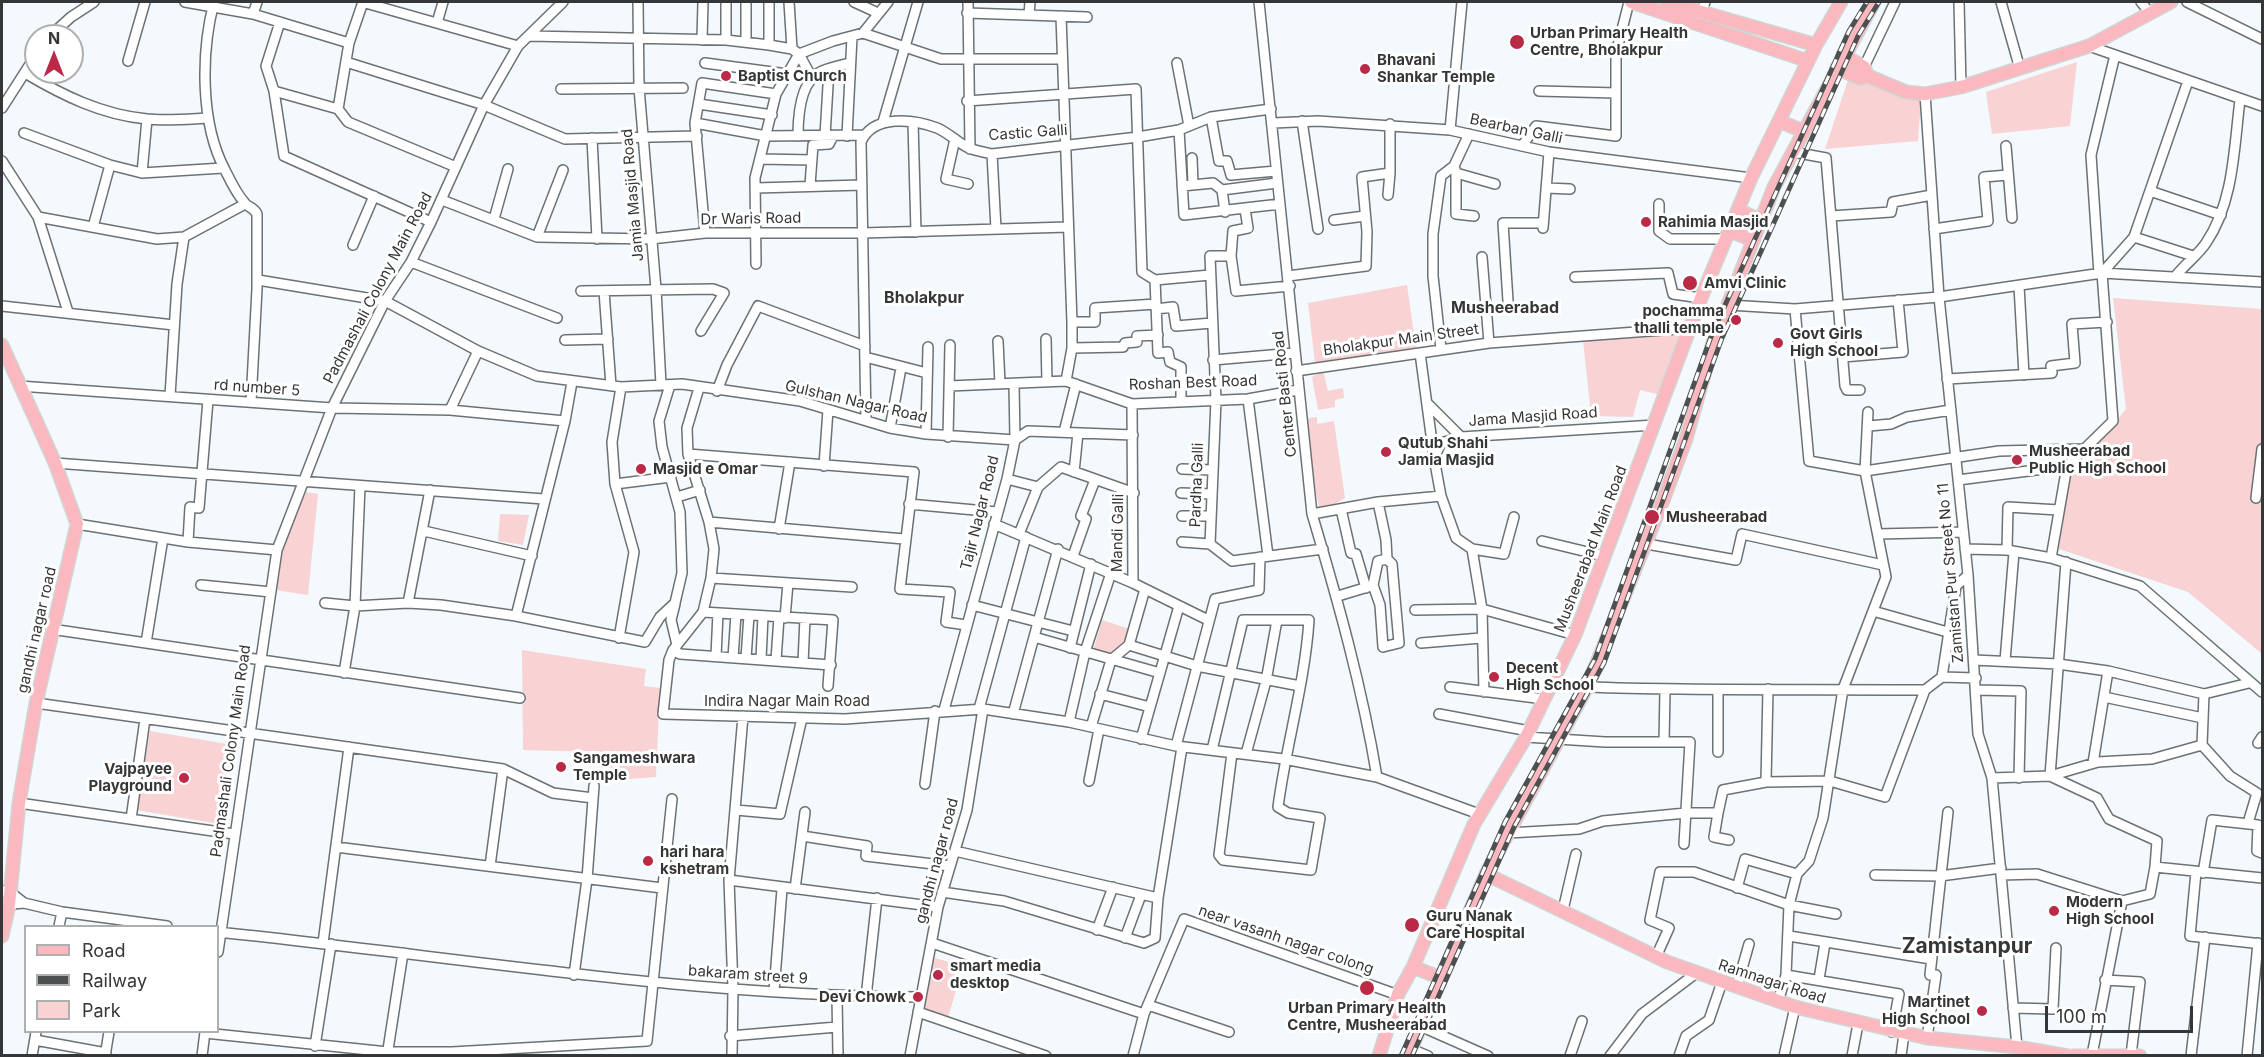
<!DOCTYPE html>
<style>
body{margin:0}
#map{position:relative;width:2264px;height:1057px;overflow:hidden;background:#f3f9fc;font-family:Inter,sans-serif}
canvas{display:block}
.frame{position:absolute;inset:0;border:3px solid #343637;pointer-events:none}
.legend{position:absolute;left:24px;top:925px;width:195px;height:108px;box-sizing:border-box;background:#fff;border:2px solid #aeafaf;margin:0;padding:8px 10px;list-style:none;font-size:18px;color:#343637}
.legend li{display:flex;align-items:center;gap:12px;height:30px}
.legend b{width:30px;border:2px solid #aeafaf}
.north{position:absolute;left:24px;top:24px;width:60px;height:60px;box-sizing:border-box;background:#fff;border:2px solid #aeafaf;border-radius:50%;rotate:0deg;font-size:16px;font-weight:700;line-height:24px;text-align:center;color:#343637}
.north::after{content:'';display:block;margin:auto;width:21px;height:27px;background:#ba2946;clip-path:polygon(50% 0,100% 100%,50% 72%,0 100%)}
.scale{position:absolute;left:2045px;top:1006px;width:148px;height:27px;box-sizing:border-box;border:3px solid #343637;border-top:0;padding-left:8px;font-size:18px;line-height:21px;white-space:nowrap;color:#343637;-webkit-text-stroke:4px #fff;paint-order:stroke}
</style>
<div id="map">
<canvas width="2264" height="1057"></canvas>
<div class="frame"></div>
<ul class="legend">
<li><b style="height:8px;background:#fbb9bf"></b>Road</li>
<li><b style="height:8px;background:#4d5051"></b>Railway</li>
<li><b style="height:16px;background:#f9d2d4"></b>Park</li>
</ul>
<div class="north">N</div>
<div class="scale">100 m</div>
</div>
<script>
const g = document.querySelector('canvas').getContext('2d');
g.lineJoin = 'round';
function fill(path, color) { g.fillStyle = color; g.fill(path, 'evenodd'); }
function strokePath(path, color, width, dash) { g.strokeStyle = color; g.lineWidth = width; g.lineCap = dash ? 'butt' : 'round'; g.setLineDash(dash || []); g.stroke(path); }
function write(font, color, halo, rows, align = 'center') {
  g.font = font + ' Inter,sans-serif'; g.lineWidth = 6; g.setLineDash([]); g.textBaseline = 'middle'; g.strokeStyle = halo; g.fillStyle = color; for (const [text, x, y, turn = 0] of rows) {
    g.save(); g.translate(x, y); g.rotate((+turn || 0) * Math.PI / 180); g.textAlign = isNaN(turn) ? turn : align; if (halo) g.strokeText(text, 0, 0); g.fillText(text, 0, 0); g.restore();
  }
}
const green = new Path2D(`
 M2077 62 2070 126 1992 134 1986 92Z
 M1849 77 1921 101 1918 141 1825 149Z
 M1407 285 1416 348 1315 363 1308 303Z
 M2113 298 2262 309V654L2188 592 2059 549 2067 481 2126 409Z
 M1678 331 1688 337 1669 397 1640 390 1633 417 1591 416 1583 340Z
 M1323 371 1328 391 1343 388 1344 398 1335 400V407L1318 410 1312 377Z
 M1317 417V424L1334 421 1345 498 1332 506 1319 508 1303 419Z
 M306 492 318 494 308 595 275 590 281 548Z
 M500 514 529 515 523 545 498 541Z
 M1102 620 1130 629 1125 645 1111 656 1093 651Z
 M522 650 646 669 644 686 660 688 656 777 601 781 599 752 523 750Z
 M150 731 233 745 219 824 136 810Z
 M935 958 963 966 948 1018 920 1010Z`);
const minor = new Path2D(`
 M185 2 253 14 349 43
 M214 2C201 52 200 123 225 170 230 180 236 193 244 202 248 208 254 207 257 214V289L251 402
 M362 2 518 46
 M363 2 349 43 338 109 348 122 456 167
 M638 2 639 88 656 289 661 385
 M726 2V40
 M789 2 792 49
 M854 2 878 13
 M968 2 970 149
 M1259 2 1312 514C1338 601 1362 687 1377 777
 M1959 2 1961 87
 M2001 2 2020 69
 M2141 2 2150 13
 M2187 2 2262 39
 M1702 12 1705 2
 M967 13 1087 17
 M253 14 257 2
 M1029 15 1030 2
 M1061 16 1072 322V348L1066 381
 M280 22 266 66 274 91 284 156 431 222
 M437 23 443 2
 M863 33 941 59H1062
 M50 36 71 17 94 2
 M529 36 726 40 769 45 792 49 799 54 812 78
 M702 40 703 2
 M746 42V2
 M769 45V2
 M2089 46 2262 106
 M128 61 145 2
 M346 62 484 105 565 139 697 136
 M705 63 787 74
 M1177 63 1189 126
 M1864 67 1895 2
 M25 73C62 95 102 115 147 119 167 121 188 119 208 118
 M561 89 683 88
 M274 91 338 109
 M1539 91 1616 93
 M1925 94 1939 297 1968 575 1978 734 1992 778 2017 1047
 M967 101 1136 89 1142 272 1155 280 1210 275
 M699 104 772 115
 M2 108 36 55
 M1211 117 1219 161H1227L1231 175 1276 171
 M1302 121 1318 229
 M883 122 918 2
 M913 122 916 232
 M695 123 766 136 864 135
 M1273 123 1318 121 1450 130 1549 152 1751 178
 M1179 130 1184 215 1280 204
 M1450 130 1462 2
 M24 133 110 165 142 173 223 168
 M798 136C798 115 800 80 822 71 831 67 841 65 850 63
 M825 136 829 69
 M847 136 852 37
 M592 138 597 239
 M955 139 946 179 968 184
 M1522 146 1536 126 1616 136V53L1629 2
 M2006 146 2012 218
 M1793 152 1826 158 1845 386 1847 390H1860
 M992 154 996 229
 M1192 158 1193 184
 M761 159 812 160
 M2 161 38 217 157 239 184 237 245 204
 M1454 166 1456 173V214L1474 216
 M142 173 147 119
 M1456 173 1495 184
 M810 185 813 145 829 144 833 136
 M1182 186 1213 183 1222 190 1225 212
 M756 188 862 185
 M1546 188 1570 189
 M1222 190 1277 183
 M2150 191 2221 215
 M1388 195 1390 173
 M442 200 537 237 651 239 705 233H863L1068 227
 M1659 204V231L1670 239H1726
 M1245 209 1248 228 1233 231 1231 256 1236 291 1290 286
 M1831 216 1891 212 1893 202 1932 195
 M38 217 68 312
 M494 219 508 169
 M1334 220 1365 216
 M93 227 110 165
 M1543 228 1549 152
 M1934 229 1988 221 1984 177 2008 175
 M705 233 695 123 702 83 776 94
 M537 237 563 170
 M2134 237 2193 256
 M353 245 374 196
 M1231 256H1210L1216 400 1210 544 1232 561 1323 549
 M1482 257 1489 343
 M411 262 557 318
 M756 264 755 178 776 94 799 54 833 41 863 33 888 2
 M2099 274 2091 155 2115 55
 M1288 276 1366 266 1367 232 1362 177 1390 173V124
 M1575 277 1668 273 1673 294 1701 298
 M2175 277C2184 265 2198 255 2206 243 2234 202 2234 147 2240 100
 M258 280 385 301 478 351 537 376 621 387 682 384 800 401 890 428 926 434 1015 440 1014 384
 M1155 280 1158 353 1168 352 1170 362 1181 367V401
 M2019 286 2024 375
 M581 291 713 289 724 293 701 331
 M604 291 611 386
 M1508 301 1503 223H1543
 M1729 305 1795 309 1939 297 2102 273 2262 282
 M2 306 174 325
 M1156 309 1173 307 1176 326 1212 323
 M1072 322H1095V308L1156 304
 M1046 339 1047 382
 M565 340 608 339
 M998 341 1000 384
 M1072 348 1123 347 1125 343 1137 342V336L1158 335
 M1441 349 1433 276V234L1441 176 1454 166 1469 134
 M1420 353 1434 457
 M865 357 927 373
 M1843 357 1903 352 1898 300
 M1213 360 1294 353
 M1296 371 1489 343 1690 328
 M1947 379 2052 373 2051 366 2075 363 2072 324 2107 322
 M19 386 332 408 450 410 565 421
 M949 386 1066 381 1132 404 1248 399 1298 390
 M699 388 687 428 688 454 709 522 714 549 711 578 703 612 673 650 669 660 663 714 845 719 983 709 1069 722 1176 746 1284 759 1377 777 1479 814
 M717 391 727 365 758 306 865 346
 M170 396 177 284 184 237
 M1248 399 1268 556
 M1132 404 1133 583 1208 620
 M1428 404 1461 437 1655 425
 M450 410 478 351
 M1868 412 1865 471 1999 451 2085 449
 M866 420 861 142C873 114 914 119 937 128 949 133 958 143 969 148 976 151 985 152 992 154L1138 137 1179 130 1211 117 1271 109
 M1869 426 1891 424 1907 417 1951 410
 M890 428 901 368
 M1064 432 1076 384
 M926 434 928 347
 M948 437 950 345
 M1461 437 1441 443 1434 458 1441 496 1456 538 1472 549 1482 609 1484 692
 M688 454 914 472 900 589 950 592 946 622 966 625
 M55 463 544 499
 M824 466 828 410
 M1182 469 1212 470
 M1074 472 1078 433
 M1007 479 1038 487
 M1958 480 2067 466
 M615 484 671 477
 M1181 493 1212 494
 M677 497 700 490
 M2256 498 2262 449
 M1378 502 1386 540 1387 559 1378 561 1373 585 1380 605 1383 647 1399 643 1392 564 1387 559
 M909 504 997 512
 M1341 509 1351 553 1356 554 1366 588
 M1312 514 1378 502 1441 496
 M1182 516H1211
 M709 522 904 539
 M77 524 188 542 277 550
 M994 524 1133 583
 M779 529 790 462
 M424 531 532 556
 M1019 534 1038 487 1061 467 1134 493
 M1878 534 1963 532
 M1542 541 1604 556
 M188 542 190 507 199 508 208 400
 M1182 542 1210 544
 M1647 544 1736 560 1742 534 1883 565
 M1472 549 1504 554 1514 517
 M1965 549 2007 550 2051 558 2140 586 2262 692
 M2007 550 2008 507 2059 510
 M1073 556 1086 519 1081 516 1095 480
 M2051 558 2067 466 2113 421 2102 273 2134 237 2188 81
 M2066 562 2050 776 2097 798 2109 819 2157 841 2155 867
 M711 578 852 587
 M201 585 271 592
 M1338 596 1371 586
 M325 603 355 606 408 603 441 605 516 616 645 642 660 617 675 603 682 573 680 512 662 447 659 421 670 385
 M408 603 430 490
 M675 604 671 620 677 645
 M972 605 1073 631
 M1415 610 1482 609 1575 635
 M1873 611 1951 633
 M703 612 833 620 828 686
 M516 616 565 421 572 382
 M785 618 788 583
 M51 629 520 698
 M1034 637 1160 673
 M619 638 634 552 615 484 612 442 621 387
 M146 643 163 538
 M1421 643 1481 638
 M1129 645 1197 666 1300 686
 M1070 648 1091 564
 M673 650 680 654 831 665
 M716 656 718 613
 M733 658 736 614
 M746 658 749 615
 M761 659 763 616
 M776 660 779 617
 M1974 660 2058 664 2108 671 2204 694 2249 683
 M2005 661 2014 552
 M803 663 805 618
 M344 673 355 606 360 486
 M1942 677 1976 678
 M1450 687 1544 699
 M1587 687C1700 691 1812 689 1925 690
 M1977 690 2021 691 2019 778
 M1100 694 1150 707
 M2104 697 2203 718
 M36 703 503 769 490 866
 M979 709 1026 537
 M944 710 1007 479 1015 440 1028 431 1133 435
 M1013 714 1058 549
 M1439 714 1529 731
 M1069 722 1085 652 1111 573
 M1091 727 1111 660 1129 645 1145 589
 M1526 737 1605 742H1690L1684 844
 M1141 739 1179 606
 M1664 742 1665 690
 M2258 743 2262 737
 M2202 745 2204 694
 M1176 746 1215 599 1259 590 1260 557
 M1212 750 1243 620H1309C1305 683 1286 745 1278 807L1288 813 1320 818 1311 870 1223 860 1219 855 1232 753
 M1718 752V691
 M1246 754 1266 681 1277 620
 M2093 763 2108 671
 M503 769 553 793 593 798
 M1992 778 2050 776 2098 762 2152 759 2202 745 2230 776 2257 793 2248 823
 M1089 781 1099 729
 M1766 782 1768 689
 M925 784 935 711
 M19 803 234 834
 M736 810 780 814 802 718
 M1718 813 1714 837 1729 840
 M131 819 145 719
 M1508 833 1579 829 1603 821 1686 813H1718L1723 790 1766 782 1830 781 1885 797 1925 690 1942 677 1956 586 1968 575
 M802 836 867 846 866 856 950 866
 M336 847 662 888
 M955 851 1158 898
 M2196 872 2190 936 2262 944
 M2203 873 2212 820 2258 825 2257 851 2262 853
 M1875 875 1940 876 2001 868
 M2001 875 2037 874 2122 901 2150 894 2155 867 2262 878
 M729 880 938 907
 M1737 888 1745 859 1797 874
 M795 889 805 812
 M2 891 10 892 24 903
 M942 892 1004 901 1144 943 1155 938 1158 898 1182 747
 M2 905 24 903 62 912 167 926
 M1563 910 1576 854
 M59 926 62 912
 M1097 930 1113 887
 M218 932C452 956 685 996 921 997
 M1789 936 1931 959
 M1125 938 1141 895
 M323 943 349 747
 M932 943 1144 1014
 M218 952 277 550 332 408 385 301 411 262 431 222 484 105 518 46 563 2
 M1656 957 1669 928 1650 920 1660 872H1694L1789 905 1836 914
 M574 975 587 879 594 786
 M1786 975 1899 994 1892 1032
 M1819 979 1825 943
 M2105 980 2140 982 2131 1055
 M1737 986 1749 944
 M774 991 782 889
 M837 997 838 1056
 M866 997 877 898
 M1778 1002 1786 975 1789 905 1797 874 1809 861 1823 818 1843 689 1886 577 1865 471 1809 461 1795 309
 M1148 1005 1229 1032
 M2013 1008 2053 1009 2056 948
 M918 1012 1046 1056
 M1420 1026 1488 1056
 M205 1033 388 1052H452L647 1041 672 799
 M730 1036 837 1027
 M1927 1038 1936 975H1930L1948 812
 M35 1040 106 1053
 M315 1046 331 944
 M1411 1049 1428 1056
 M2092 1055 2122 901
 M32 1056 36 1032
 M105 1056 109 1032
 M202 1056 205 1032
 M387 1056 403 953
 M732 1056 733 989 729 880 743 716
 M910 1056 938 907 967 810 983 709
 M1133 1056 1144 1014 1184 919 1398 995
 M1570 1056 1582 1021
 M1610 1056 1642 1014 1695 974
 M1679 1056 1686 1036 1709 1020 1722 982
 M1784 1056 1795 1007
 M1852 1056 1858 1024
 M1901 1056 1904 1034
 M2191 1056 2205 937
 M2247 1056 2258 943`);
const major = new Path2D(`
 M1631 2 1808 61
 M1667 2 1816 45
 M1843 55 1864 67 1868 76
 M1837 68 1860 78 1868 76
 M1868 76 1906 92 1925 94 1961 87 2089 46 2171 2
 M1779 121 1803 131
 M1738 210 1760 220
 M1730 231 1753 240
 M2 345 55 463 77 524 36 703 19 803 9 905 2 936
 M1486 874 1667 962 1795 1007 1927 1038 2017 1047 2068 1056
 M1413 967 1441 978
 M1379 1056 1398 994 1413 967 1474 824 1526 737 1575 635 1701 298 1751 178 1816 45 1841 2
 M1408 1056 1486 874 1587 687 1664 498 1686 439 1713 343 1774 187 1874 2
 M2073 1056H2140`);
const rail = new Path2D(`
 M1401 1056 1505 822 1595 659 1712 334 1849 31 1867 2
 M1412 1056 1514 827 1604 663 1722 338 1858 36 1879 2`);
const markers = [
 [1517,42,8,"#ba2946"],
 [1365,69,6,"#ba2946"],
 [726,76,6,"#ba2946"],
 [1646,222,6,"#ba2946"],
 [1690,283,8,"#ba2946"],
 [1736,320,6,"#ba2946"],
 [1778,343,6,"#ba2946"],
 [1386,452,6,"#ba2946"],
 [2017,460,6,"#ba2946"],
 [641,469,6,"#ba2946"],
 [1652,517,8,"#ba2946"],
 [1494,677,6,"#ba2946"],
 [561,767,6,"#ba2946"],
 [184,778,6,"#ba2946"],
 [648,861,6,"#ba2946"],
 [2054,911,6,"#ba2946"],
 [1412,925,8,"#ba2946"],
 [938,975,6,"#ba2946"],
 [1367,988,8,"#ba2946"],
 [918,997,6,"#ba2946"],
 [1982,1011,6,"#ba2946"]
];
const poiNames = [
 ["Urban Primary Health",1530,33],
 ["Centre, Bholakpur",1530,50],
 ["Bhavani",1377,60],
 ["Shankar Temple",1377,77],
 ["Baptist Church",738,76],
 ["Rahimia Masjid",1658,222],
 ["Amvi Clinic",1704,283],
 ["pochamma",1724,311,"right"],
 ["thalli temple",1724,328,"right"],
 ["Govt Girls",1790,334],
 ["High School",1790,351],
 ["Qutub Shahi",1398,443],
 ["Jamia Masjid",1398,460],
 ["Musheerabad",2029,451],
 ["Public High School",2029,468],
 ["Masjid e Omar",653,469],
 ["Musheerabad",1666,517],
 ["Decent",1506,668],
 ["High School",1506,685],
 ["Sangameshwara",573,758],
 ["Temple",573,775],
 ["Vajpayee",172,769,"right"],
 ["Playground",172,786,"right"],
 ["hari hara",660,852],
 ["kshetram",660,869],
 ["Modern",2066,902],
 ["High School",2066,919],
 ["Guru Nanak",1426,916],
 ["Care Hospital",1426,933],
 ["smart media",950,966],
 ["desktop",950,983],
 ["Devi Chowk",906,997,"right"],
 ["Martinet",1970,1002,"right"],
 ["High School",1970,1019,"right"],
 ["Urban Primary Health",1367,1008,"center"],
 ["Centre, Musheerabad",1367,1025,"center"]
];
const streetNames = [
 ["Bearban Galli",1516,129,12],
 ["Castic Galli",1028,133,-4],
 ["Jamia Masjid Road",633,195,-95],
 ["Dr Waris Road",751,219,-1],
 ["Padmashali Colony Main Road",378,288,-62],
 ["Bholakpur Main Street",1401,340,-8],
 ["Roshan Best Road",1193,383,-2],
 ["rd number 5",257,388,4],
 ["Center Basti Road",1285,394,-96],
 ["Gulshan Nagar Road",856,402,13],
 ["Jama Masjid Road",1533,417,-4],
 ["Pardha Galli",1197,485,-88],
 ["Tajir Nagar Road",980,513,-76],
 ["Mandi Galli",1118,533,-89],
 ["Musheerabad Main Road",1591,549,-69],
 ["Zamistan Pur Street No 11",1951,573,-95],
 ["gandhi nagar road",37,630,-77],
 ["Indira Nagar Main Road",787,701],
 ["Padmashali Colony Main Road",231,751,-82],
 ["gandhi nagar road",937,861,-75],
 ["near vasanh nagar colong",1286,940,19],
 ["bakaram street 9",748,975,4],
 ["Ramnagar Road",1772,982,18]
];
const neighbourhoodNames = [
 ["Bholakpur",924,298],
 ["Musheerabad",1505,308]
];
const districtNames = [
 ["Zamistanpur",1967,947]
];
fill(green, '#f9d2d4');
strokePath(minor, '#6c7274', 12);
strokePath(major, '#d2d3d3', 15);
strokePath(minor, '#fff', 9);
strokePath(major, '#fbb9bf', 12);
strokePath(rail, '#4d5051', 5);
strokePath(rail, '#fff', 3, [9]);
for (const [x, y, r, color] of markers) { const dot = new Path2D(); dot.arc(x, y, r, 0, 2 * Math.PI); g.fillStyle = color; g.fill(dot); strokePath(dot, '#fff', 2); }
write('bold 15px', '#343637', '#fff', poiNames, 'left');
write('15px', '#343637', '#fff', streetNames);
write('bold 16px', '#343637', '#fff', neighbourhoodNames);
write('bold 21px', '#343637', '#fff', districtNames);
</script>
